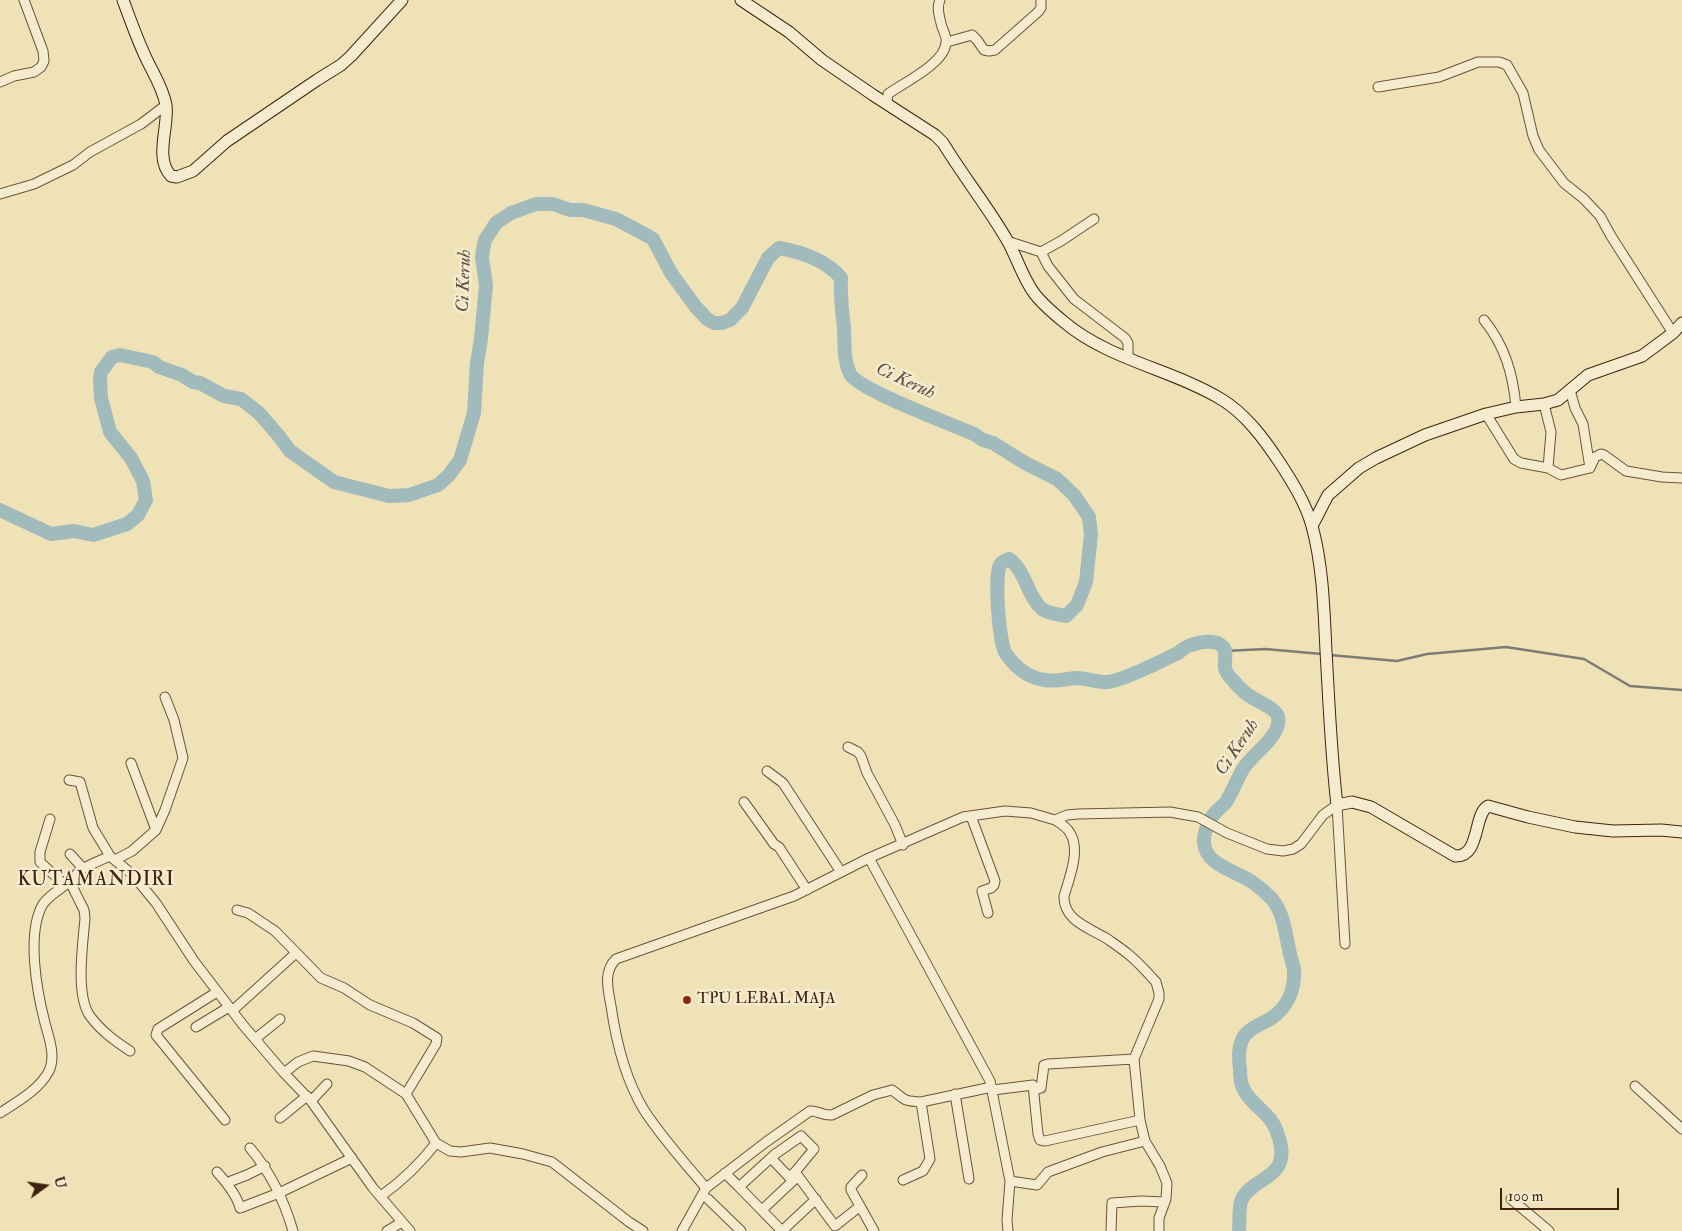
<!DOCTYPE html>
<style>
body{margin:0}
#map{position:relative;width:1682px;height:1231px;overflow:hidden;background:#f0e2b7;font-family:"IM FELL Double Pica",serif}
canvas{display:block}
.north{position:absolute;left:20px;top:1161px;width:50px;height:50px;-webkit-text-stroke:4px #f5ecd0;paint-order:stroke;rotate:76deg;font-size:14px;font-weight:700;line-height:20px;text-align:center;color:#41220f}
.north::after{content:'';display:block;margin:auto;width:18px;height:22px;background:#41220f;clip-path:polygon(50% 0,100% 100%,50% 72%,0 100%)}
.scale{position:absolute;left:1500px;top:1188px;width:119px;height:22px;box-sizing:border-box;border:2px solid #41220f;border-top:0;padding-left:6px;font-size:15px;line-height:18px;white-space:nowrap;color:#41220f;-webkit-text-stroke:4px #f5ecd0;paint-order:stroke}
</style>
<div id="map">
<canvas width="1682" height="1231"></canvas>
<div class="north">U</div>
<div class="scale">100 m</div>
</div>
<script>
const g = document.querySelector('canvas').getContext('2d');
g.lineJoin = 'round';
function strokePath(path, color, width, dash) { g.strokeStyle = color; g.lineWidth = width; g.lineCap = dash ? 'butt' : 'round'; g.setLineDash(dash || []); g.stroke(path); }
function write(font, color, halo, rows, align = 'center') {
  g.font = font + ' "IM FELL Double Pica",serif'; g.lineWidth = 5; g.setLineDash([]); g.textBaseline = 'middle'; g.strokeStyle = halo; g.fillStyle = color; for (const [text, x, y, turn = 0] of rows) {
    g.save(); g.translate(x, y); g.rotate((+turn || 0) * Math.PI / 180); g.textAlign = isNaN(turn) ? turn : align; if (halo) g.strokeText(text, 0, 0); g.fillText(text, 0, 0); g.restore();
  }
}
const stream = new Path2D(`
 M1225 651 1265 649 1322 654
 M1330 655 1397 661 1427 654 1506 647 1584 659 1630 686 1682 690`);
const river = new Path2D(`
 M0 510 51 534 74 531 93 535 127 524 138 515 146 500 143 481 131 458 110 432 101 398 100 379 101 372 112 357 120 355 153 362 159 367 182 375 193 382 200 383 224 396 241 399 259 413 278 435 290 451 334 482 389 496 409 495 438 485 449 475 460 460 474 413 477 363 481 339 486 285 482 258 483 250 485 240 496 223 511 213 536 204H553L570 210H583L616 219 648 236 653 239 671 273 695 306 707 319 714 323H722L730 320 742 308 768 258 779 248C802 252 826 260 841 278 840 296 842 311 844 328 845 344 843 359 850 374 859 390 953 425 974 434L983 440 993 443 1025 463 1057 479 1074 495 1089 517 1091 534 1086 582 1077 605 1066 616C1058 614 1049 614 1042 609 1027 596 1026 571 1009 559 1004 561 1003 561 1000 565 994 577 999 644 1006 654 1016 668 1028 678 1045 680 1056 682 1065 679 1076 678 1087 678 1098 683 1108 682 1125 680 1162 661 1178 653 1182 650 1186 646 1191 645 1200 642 1215 639 1222 646 1228 651 1224 660 1225 667 1225 671 1229 677 1233 680 1237 686 1243 691 1248 695 1255 700 1277 709 1278 717 1282 736 1252 754 1243 769 1237 779 1233 791 1226 802 1223 806 1218 809 1215 813 1209 819 1203 834 1204 843 1206 866 1237 871 1252 882 1258 886 1266 893 1272 899 1284 914 1285 932 1289 949 1290 956 1293 963 1294 970 1295 989 1288 1006 1273 1017 1262 1025 1245 1028 1241 1043 1238 1051 1239 1062 1240 1070 1240 1076 1241 1085 1244 1090 1250 1102 1261 1108 1269 1118 1275 1124 1280 1139 1281 1147 1286 1179 1252 1178 1242 1199 1238 1208 1240 1221 1239 1231`);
const street = new Path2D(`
 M947 42 972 35 977 40 984 50 989 51 995 50 1038 12 1041 8V0
 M0 82 14 76 34 72 41 67 44 61 43 51 24 0
 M1378 87 1439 77 1478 62H1499L1507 65 1523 93 1533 136 1539 150 1564 183 1584 199 1600 216 1611 236 1673 333
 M887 103 888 94C903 83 946 63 946 42 947 38 944 32 942 27 940 19 936 8 940 0
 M0 194 34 184 73 165 90 152 141 124 166 105
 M1007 241 1041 252 1061 241 1094 219
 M1041 252 1048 266 1074 299 1125 338 1128 343V358
 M1484 320C1505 346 1513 374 1516 407
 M1570 390 1575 408 1583 424 1590 468
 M1544 404 1551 432 1548 468
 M1486 414 1514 459 1521 463 1548 468 1561 475 1590 468 1595 457 1601 454 1604 455 1626 471 1662 477 1682 478
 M848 747 858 752 861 756 867 773 895 825 903 845
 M131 763 156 830
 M767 771 783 783 841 872
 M69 780 80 782 93 828 110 856 133 875 156 903 194 961 243 1025 284 1073 311 1101 373 1188 410 1231
 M744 802 774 844 779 847 807 890
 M971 816 995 881 994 885 991 888 982 891 988 913
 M50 819 40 852V862L65 885
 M1055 820C1060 823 1067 827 1070 833 1081 850 1069 879 1064 896 1063 920 1089 928 1106 938 1113 943 1121 948 1128 954 1138 962 1147 972 1156 982L1159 993V999L1134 1059 1140 1120 1145 1141 1160 1166 1167 1183 1166 1199 1159 1218V1231
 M70 854 80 865 81 870
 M869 858 990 1081 1010 1181 1007 1220 1008 1231
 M115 860 132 851 156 830 165 810 183 758 174 720 165 697
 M70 882 84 910 85 918C83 943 75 995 90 1016 101 1031 115 1041 130 1051
 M237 910 248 913 275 931 321 978 344 988 370 1005 413 1023 437 1038 436 1044 406 1094
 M217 992 158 1029 156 1035 225 1120
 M232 1011 296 953
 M196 1027 229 1007
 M255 1039 280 1019
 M284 1073 298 1062 313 1056 349 1061 365 1067 406 1094 436 1143 450 1151 461 1152 490 1148 523 1154 552 1162 629 1222 643 1231
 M1635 1086 1682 1129
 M993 1090 1033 1085 1038 1134 1040 1140 1045 1141 1140 1120
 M1034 1090 1041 1088 1044 1065 1048 1064 1134 1059
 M955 1094 969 1179
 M311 1101 327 1084
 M0 1113C17 1102 39 1090 49 1071 56 1056 49 1038 45 1023 37 992 26 933 43 904 50 894 60 890 69 882 74 879 77 872 82 869 91 864 101 860 110 856
 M280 1118 307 1096
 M250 1148C271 1173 284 1200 293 1231
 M771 1158 789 1177 795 1172 835 1226 859 1207
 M217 1172C226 1182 237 1195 240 1208L279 1193 352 1158
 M725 1173 739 1187 774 1155 801 1136 814 1149 795 1172
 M862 1175 851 1187V1190L874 1231
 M903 1180 923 1171 930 1159 921 1102 992 1087
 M1010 1181 1037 1185 1048 1172 1102 1152 1145 1141
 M226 1183 247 1175 265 1166
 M739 1187 782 1231
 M706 1188 766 1142 810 1111C817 1110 822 1116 832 1115L873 1095 892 1090C906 1100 902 1101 921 1102
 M381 1196C402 1181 420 1164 436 1143
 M708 1199 741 1231
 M1511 1199 1549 1231
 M762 1210 798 1176
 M783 1230 816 1199
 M387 1231 402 1222
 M682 1231 706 1188C685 1163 662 1138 644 1110 625 1079 616 1041 611 1006 608 989 603 972 616 959L794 896 869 858 963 817 1005 811 1031 813 1055 820 1067 815 1078 814 1170 812 1198 817 1227 833 1267 849 1283 851 1293 849 1301 844 1323 815 1337 805 1345 944
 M1111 1231 1112 1203 1141 1201 1165 1202`);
const secondary = new Path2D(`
 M123 0C130 19 137 39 146 58 153 73 163 88 166 105 169 127 154 158 171 176L177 177 193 171 227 141 317 80 341 65 351 56 402 0
 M741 0 789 32 822 60 873 95 935 135 943 143C963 176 988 207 1007 240 1017 257 1022 277 1034 293 1042 304 1053 313 1064 322 1109 360 1171 369 1221 399 1246 414 1264 439 1280 463 1293 483 1306 504 1312 526 1323 566 1324 610 1326 651 1329 703 1331 754 1337 805L1352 802 1371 807 1455 856C1481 857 1473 814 1488 806L1528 817 1575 827 1613 831 1661 830 1682 832
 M1312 526 1328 495 1359 468 1376 458 1425 435 1486 414 1516 407 1544 404 1558 400 1588 375 1642 356 1673 333 1682 323`);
const markers = [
 [687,1000,5,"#8f2418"]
];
const poiNames = [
 ["TPU LEBAL MAJA",697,1000]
];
const waterNames = [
 ["Ci Keruh",465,281,-88],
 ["Ci Keruh",905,382,25],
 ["Ci Keruh",1238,748,-56]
];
const quarterNames = [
 ["KUTAMANDIRI",96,881]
];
strokePath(stream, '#7b7d76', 2.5);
strokePath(river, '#a1babb', 14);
strokePath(street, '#6d5239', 11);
strokePath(secondary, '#41220f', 13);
strokePath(street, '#f5ecd0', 9);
strokePath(secondary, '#f5ecd0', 11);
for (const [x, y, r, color] of markers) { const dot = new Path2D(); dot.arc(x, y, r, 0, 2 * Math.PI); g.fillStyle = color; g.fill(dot); strokePath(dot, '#f5ecd0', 2); }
write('16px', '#41220f', '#f5ecd0', poiNames, 'left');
write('italic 18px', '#5e5043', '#f5ecd0', waterNames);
g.letterSpacing = '1px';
write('19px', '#41220f', '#f5ecd0', quarterNames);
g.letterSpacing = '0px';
</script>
